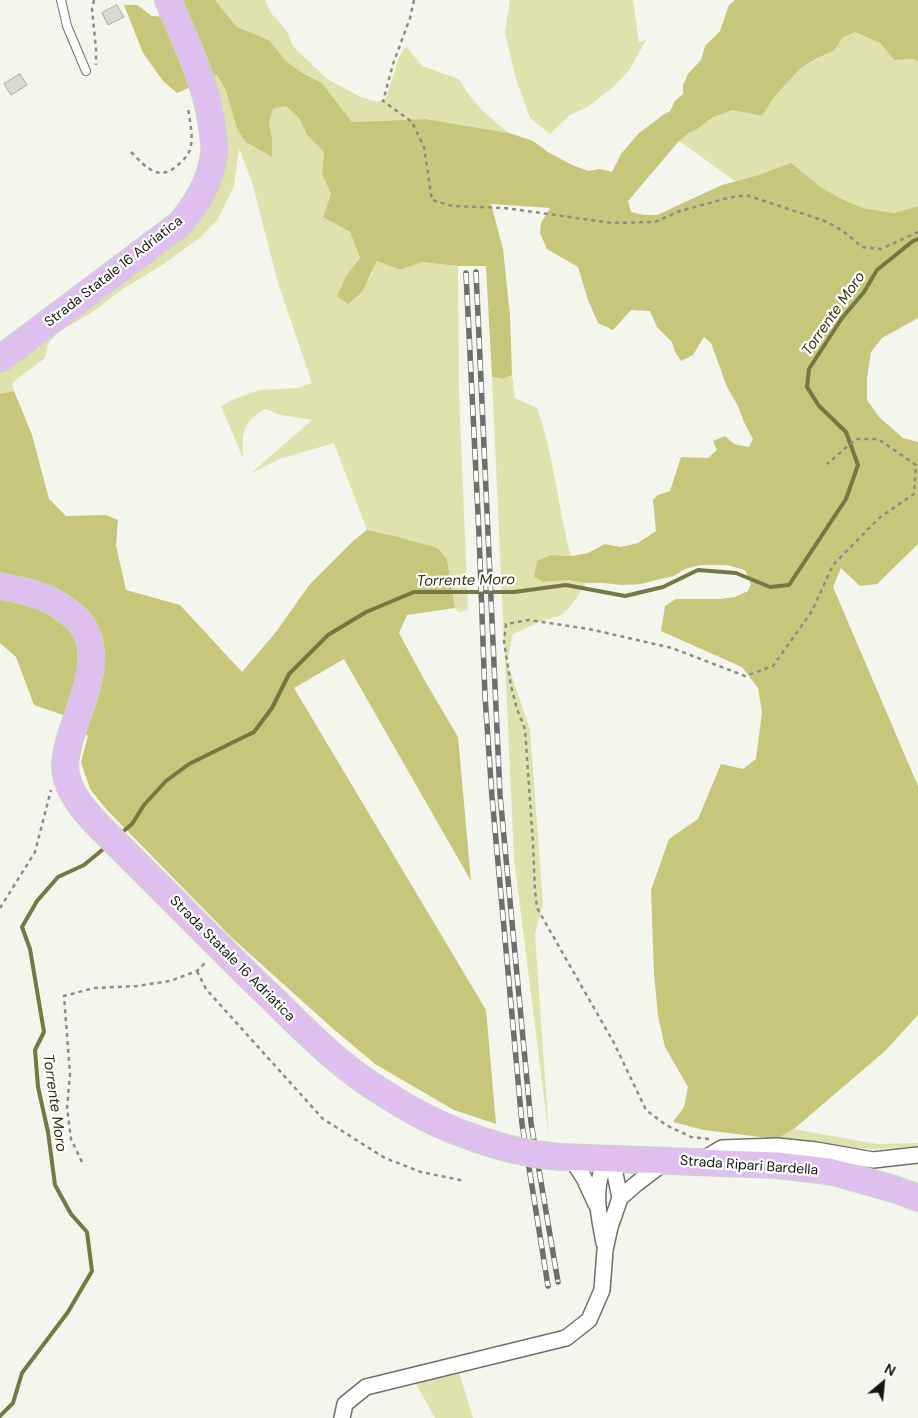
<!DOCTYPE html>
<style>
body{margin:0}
#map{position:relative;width:918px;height:1418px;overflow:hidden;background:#f4f5ec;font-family:"DM Sans",sans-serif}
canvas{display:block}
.north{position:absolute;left:858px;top:1358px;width:50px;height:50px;-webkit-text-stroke:4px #fff;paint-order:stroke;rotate:28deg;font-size:14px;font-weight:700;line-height:20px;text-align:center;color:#151613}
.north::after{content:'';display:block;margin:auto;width:18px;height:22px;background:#151613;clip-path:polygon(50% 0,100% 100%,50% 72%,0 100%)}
</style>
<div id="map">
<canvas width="918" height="1418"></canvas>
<div class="north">N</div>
</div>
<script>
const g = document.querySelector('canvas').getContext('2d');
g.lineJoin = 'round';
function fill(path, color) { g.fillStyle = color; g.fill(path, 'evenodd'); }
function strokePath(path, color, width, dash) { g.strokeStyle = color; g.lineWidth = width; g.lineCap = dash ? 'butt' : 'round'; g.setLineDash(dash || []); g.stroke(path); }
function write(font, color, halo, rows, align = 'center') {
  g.font = font + ' "DM Sans",sans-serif'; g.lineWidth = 4.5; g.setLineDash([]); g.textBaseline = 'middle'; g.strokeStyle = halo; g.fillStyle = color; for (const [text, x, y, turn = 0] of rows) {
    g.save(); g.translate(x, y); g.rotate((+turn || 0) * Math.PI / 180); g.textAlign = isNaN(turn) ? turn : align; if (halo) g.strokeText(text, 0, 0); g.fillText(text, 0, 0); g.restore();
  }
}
const green = new Path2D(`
 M215 0H265L271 13 287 31 293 46 327 79 359 96 377 102 386 98 399 57 406 46 422 66 459 79C470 100 490 119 509 133L426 119 352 122 322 83 304 74 286 61 269 40 237 27Z
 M510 0H633L639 42 646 40 630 69 612 88 589 106 570 115 550 134 530 118 516 79 505 33Z
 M855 32 880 43 894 60 914 59 918 62V206L894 213 863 208 846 201 822 188 791 163 755 176 735 181 679 141 690 132 696 130 713 117 733 110 762 116 775 96 801 68 835 50 842 38Z
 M217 75 226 91 237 129 271 156 272 138 269 124 273 109 286 106 299 118 307 135 324 152 322 174 331 194 323 217 350 232 360 258 346 276 369 280 377 261 400 270 422 262 458 266 459 393 468 610 459 612 455 608 447 559 438 548 399 537 367 530 334 443 279 459 250 474 312 420 281 415 265 409C242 423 242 433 243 458L221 406 234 399 260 390 298 388 312 383 278 283 252 182 239 148 234 186 218 219 200 238 162 265 123 289 91 313 57 333 48 344 45 358 12 383 14 391 0 394V341L53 307 175 214 189 195 201 168 207 141 190 87Z
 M512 375 515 398 537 408C554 456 558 508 571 556L551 555 543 582 567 580 586 583 576 599 562 615 544 620 513 634 507 662 530 730 543 904 535 934 549 1137 514 859 492 377 503 379Z
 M793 1129 877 1144 918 1143V1146L877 1149 836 1147 777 1139Z
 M459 1372 473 1418H435L415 1382Z`);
const forest = new Path2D(`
 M180 0H215L237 27 269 40 286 61 304 74 322 83 352 122 426 119 509 133 533 141 548 152 570 164 588 171 600 169 612 172 621 154 639 133 663 115 670 111 675 101 683 94V85L688 74 701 60 705 46 720 31 729 5 735 0H918V62L914 59 894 60 880 43 855 32 842 38 835 50 816 59 801 68 775 96 762 116 733 110 713 117 696 130 690 132 679 141 628 201 631 212 644 215H657L722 185 755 176 791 163 822 188 846 201 863 208 894 213 918 206V318L882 338 871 352 867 378V400L879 417 903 438 918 442V544L877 584 860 586 841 568 833 587 918 786V1015L885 1051 795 1128 777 1139 704 1130 673 1122 684 1107 688 1087 665 1047 658 1016 654 973 651 890 669 839 698 819 721 764 743 769 756 759 762 712 758 688 742 667 661 631 665 606 676 599H721L735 597 748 591 751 584 745 570 727 565H700L685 569 674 576 660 579 641 584 621 585 604 583H586L567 580 543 582 534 577 537 561 551 555 572 556 588 553 605 544 621 547 638 543 656 531 653 500 658 495 670 491 681 457 708 458 717 450 713 441 725 436 734 444 749 447 753 439 744 422 738 406 727 387 711 343 704 337 693 355 681 361 675 352 672 342 657 327 650 311 631 310 613 330 598 323 588 300 578 267 547 249 540 233 541 223 550 208 491 204 503 249 510 315 512 375 503 379 492 377 486 266H458L422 262 400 270 377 261 362 292 348 304 337 296 346 276 360 258 350 232 323 217 331 194 322 174 324 152 307 135 299 118 286 106 273 109 269 124 272 138V157L246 142 237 129 226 91 217 75 177 93 163 81 143 53 124 5H137L152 16 165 17Z
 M14 391 32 435 49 499 66 516 106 515 118 520 116 546 126 590 180 605 242 672 276 632 310 584 353 541 367 530 399 537 438 548 447 559 455 608 407 615 399 633 425 681 458 737 471 881 344 659 294 688 486 1010 496 1124 454 1110 375 1064 330 1026 231 937 107 810 90 789 81 762 88 736 63 715 34 705 16 657 0 643V394Z`);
const stream = new Path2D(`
 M119 835 132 824 144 805 166 781 189 764 254 732 272 708 289 674 328 635 366 612 414 592H514L566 585 625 596 663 587 698 570 736 573 770 587 789 585 846 499 858 465 846 432 819 406 807 387 809 369 842 318 864 292 877 270 913 241 918 239
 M0 1416 13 1403 22 1373 68 1312 92 1271 87 1232 71 1214 55 1185 48 1132 38 1087 35 1050 44 1032 30 949 22 927 37 901 58 877 84 865 107 846`);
const building = new Path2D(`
 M117 5 124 17 108 25 102 13Z
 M20 74 27 85 11 95 4 84Z`);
const path = new Path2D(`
 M94 0 92 9 96 49V65
 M414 0 410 18 393 64 383 101 412 122 424 147 432 200 452 206 505 208 612 223 655 222 680 211 728 198 746 195 825 221 843 231 862 247 881 249 918 232
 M131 152C147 168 159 183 179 164 185 159 190 153 191 145 193 132 189 119 188 106
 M0 908 35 852 51 790
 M197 971 206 989 323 1119 385 1158 421 1172 465 1181
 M709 1139 691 1137 666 1125 646 1110 614 1043 537 908 535 891 533 844 525 729 517 709 511 686 504 641 506 624 529 620 589 629 672 648 745 676 773 666 812 611 833 565 879 518 914 494 916 465 878 439H856L827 464
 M82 1162 71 1139 67 1108 70 1074 64 996 94 988 137 986 170 981 197 971 207 961`);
const service = new Path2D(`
 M61 0 67 26 86 71`);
const minor = new Path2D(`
 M570 1157 584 1178 596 1204
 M702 1160 722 1148 777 1146 816 1150 873 1160 918 1155
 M620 1198 636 1184 666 1161
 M604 1243C600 1220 593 1195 602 1171 604 1167 609 1163 612 1159
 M342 1418 345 1404 366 1387 566 1338 589 1320 602 1290 605 1250 610 1227 620 1198 612 1159`);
const primary = new Path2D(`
 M0 359 181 223C199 200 209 184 214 155 215 148 214 142 213 135 209 88 186 43 168 0
 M0 586C28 592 46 594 70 613 75 617 81 622 84 628 104 662 78 708 69 742 66 754 63 767 67 779 74 804 100 827 118 845 133 860 148 875 163 890 200 927 236 964 274 1000 302 1028 332 1058 365 1081 391 1098 417 1115 446 1127 467 1136 488 1143 510 1149
 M560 1157 777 1165 828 1171 844 1175 894 1189 918 1198`);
const rail = new Path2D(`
 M476 272 500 795 531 1123 558 1282
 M466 273 479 534 485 696 492 797 522 1124 548 1286`);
const primaryBridge = new Path2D(`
 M510 1149 534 1154 560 1157`);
const streetNames = [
 ["Strada Statale 16 Adriatica",114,272,-38],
 ["Strada Statale 16 Adriatica",232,959,45],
 ["Strada Ripari Bardella",749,1166,4]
];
const waterNames = [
 ["Torrente Moro",834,314,-55],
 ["Torrente Moro",466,581,-1],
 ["Torrente Moro",54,1103,82]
];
fill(green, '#e0e2ad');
fill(forest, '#c6c77a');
strokePath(stream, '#767741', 4);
fill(building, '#dadad2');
strokePath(building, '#ababa3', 1);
strokePath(service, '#707069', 10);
strokePath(minor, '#707069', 18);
strokePath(primary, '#d0d0d0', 28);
strokePath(path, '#8c8d87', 2.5, [4, 4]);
strokePath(service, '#fff', 8);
strokePath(minor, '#fff', 15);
strokePath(primary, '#debfef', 25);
strokePath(rail, '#6e6f6a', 5.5);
strokePath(rail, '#fff', 4, [11]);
strokePath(primaryBridge, '#d0d0d0', 28, []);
strokePath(primaryBridge, '#debfef', 25);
write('14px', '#151613', '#fff', streetNames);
write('italic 15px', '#323210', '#fff', waterNames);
</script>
